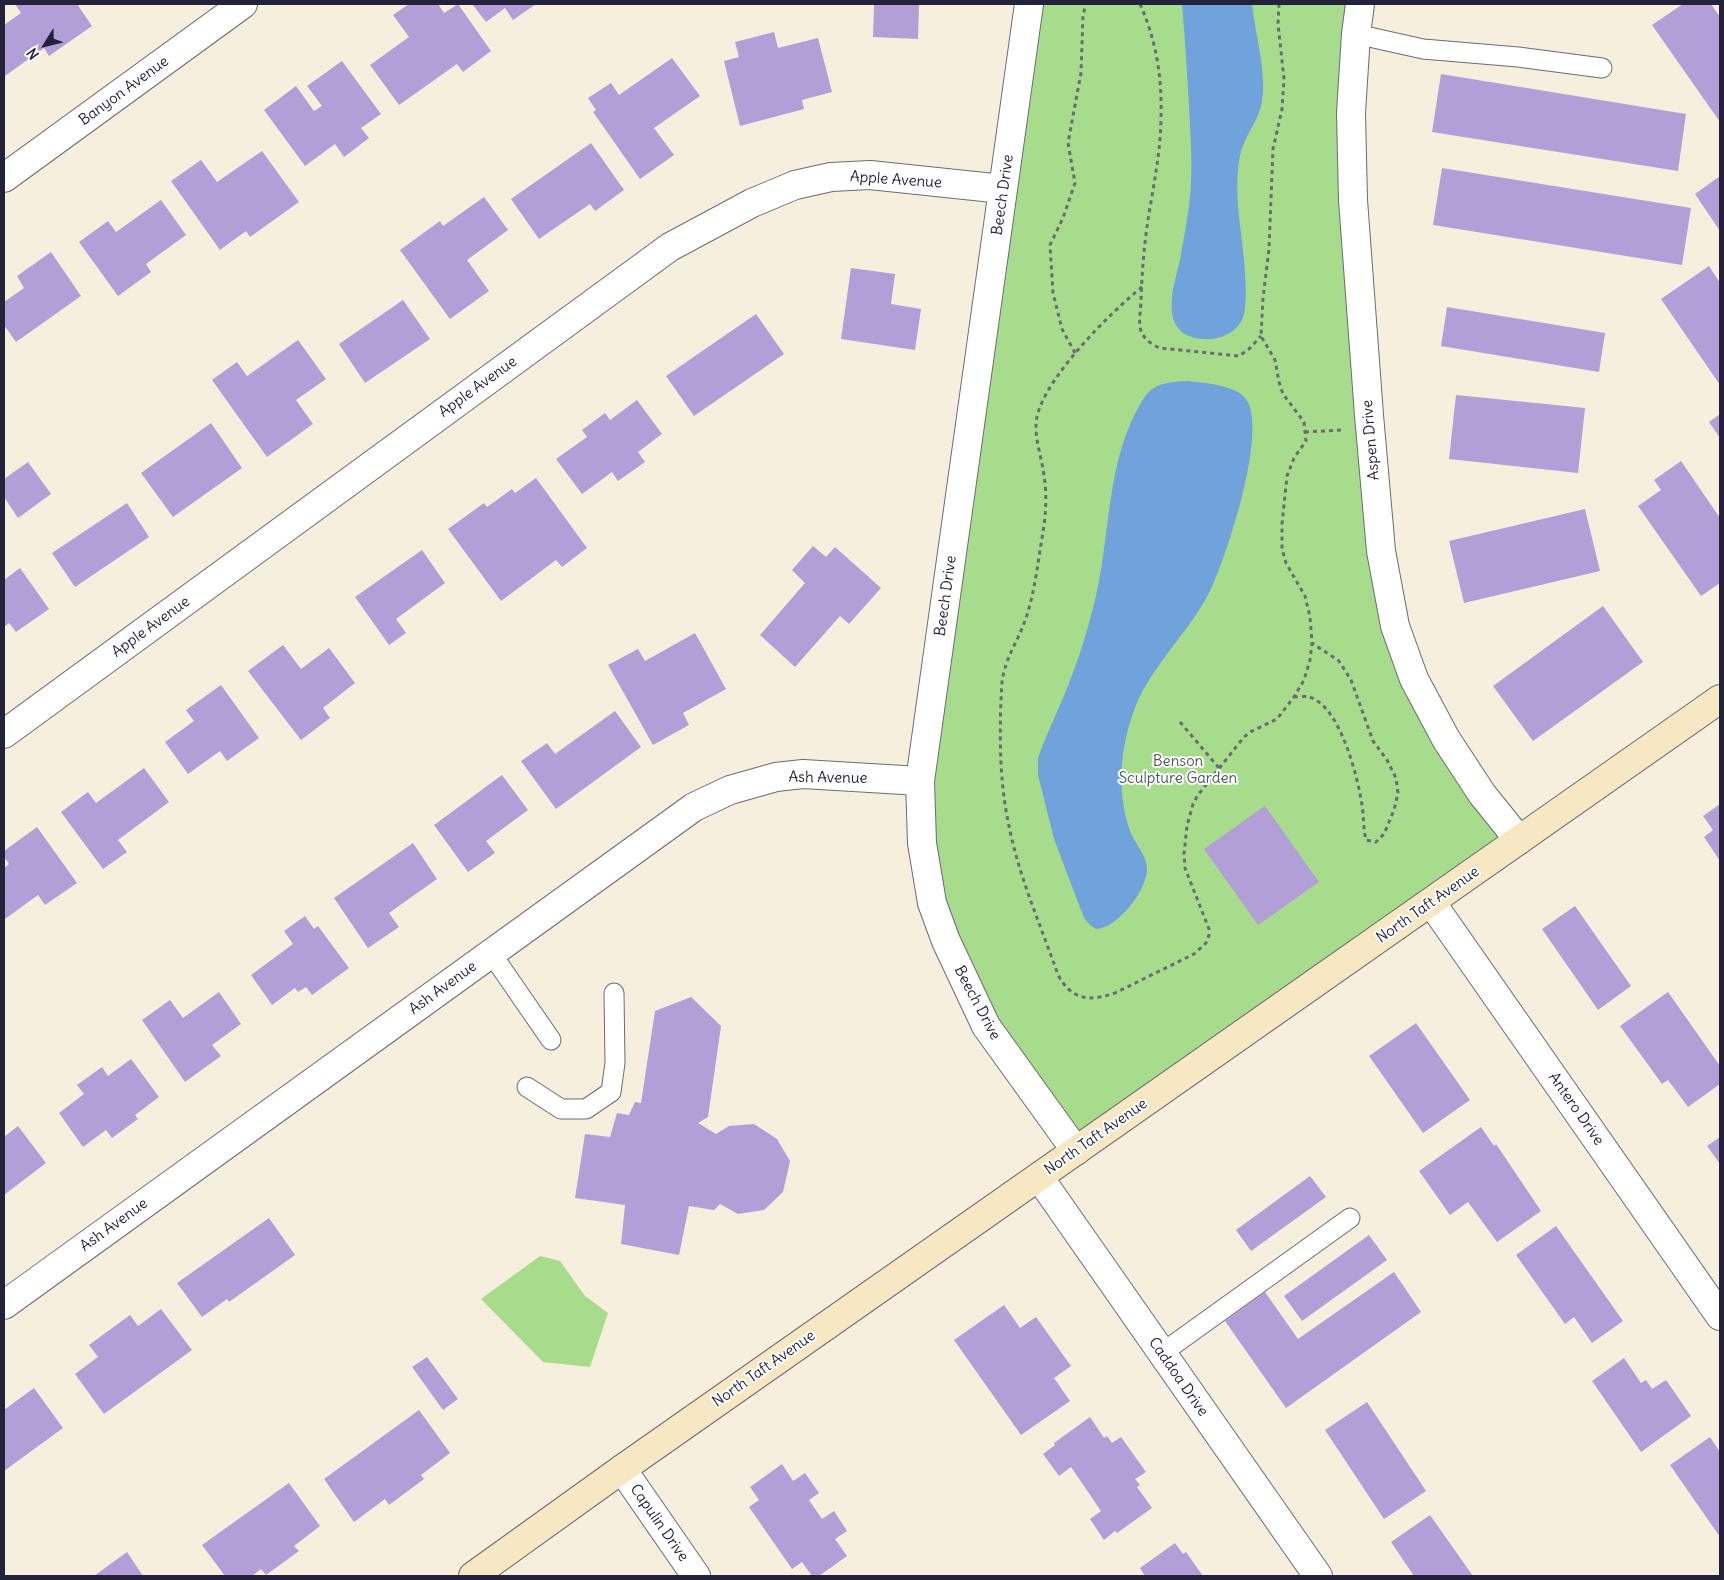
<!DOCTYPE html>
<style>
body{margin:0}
#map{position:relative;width:1724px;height:1580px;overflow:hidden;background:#f6efde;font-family:Delius,sans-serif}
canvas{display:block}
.frame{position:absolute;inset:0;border:5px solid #22223b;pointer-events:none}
.north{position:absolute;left:20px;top:20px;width:50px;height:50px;-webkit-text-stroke:4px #fff;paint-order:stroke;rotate:234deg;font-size:14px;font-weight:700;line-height:20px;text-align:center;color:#22223b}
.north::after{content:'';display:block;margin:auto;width:18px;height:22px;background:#22223b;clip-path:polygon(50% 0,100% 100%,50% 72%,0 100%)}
</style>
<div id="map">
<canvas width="1724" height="1580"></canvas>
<div class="frame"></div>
<div class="north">N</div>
</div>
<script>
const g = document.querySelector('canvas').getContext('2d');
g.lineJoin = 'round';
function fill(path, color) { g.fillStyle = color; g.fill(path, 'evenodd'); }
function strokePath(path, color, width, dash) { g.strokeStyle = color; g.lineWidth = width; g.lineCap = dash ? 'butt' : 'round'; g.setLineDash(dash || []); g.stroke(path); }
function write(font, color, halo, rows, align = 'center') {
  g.font = font + ' Delius,sans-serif'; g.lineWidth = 4; g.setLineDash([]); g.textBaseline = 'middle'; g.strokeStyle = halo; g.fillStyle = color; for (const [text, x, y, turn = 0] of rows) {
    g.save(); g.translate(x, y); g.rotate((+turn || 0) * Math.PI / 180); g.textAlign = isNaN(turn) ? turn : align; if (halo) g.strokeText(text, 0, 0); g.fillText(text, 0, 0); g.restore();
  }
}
const green = new Path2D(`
 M1029 4H1360L1356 34 1395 626 1519 840 1076 1151 986 1026 922 843Z
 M540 1256 560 1261 585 1296 608 1313 590 1367 543 1362 481 1299Z`);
const water = new Path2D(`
 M1182 4H1252C1255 33 1267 74 1262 101 1260 116 1250 129 1244 143 1236 162 1237 186 1238 207 1240 230 1252 300 1242 320 1232 339 1207 343 1189 336 1160 324 1175 282 1180 260 1182 247 1185 233 1187 219 1194 182 1191 144 1189 106 1187 72 1185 38 1182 4Z
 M1188 381C1204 383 1235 385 1245 398 1270 426 1226 559 1210 591 1190 631 1153 664 1136 705 1120 746 1116 790 1130 831 1135 844 1147 856 1147 869 1147 890 1118 928 1096 929L1090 925 1084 918 1054 839 1038 775V758C1046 735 1057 713 1066 691 1077 664 1086 636 1093 608 1112 538 1104 460 1144 398 1154 382 1172 382 1188 381Z`);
const building = new Path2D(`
 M15 4H77L92 26 49 56 44 48 5 76 4 73V25L21 13Z
 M409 4H438L444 13 458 4 491 51 463 72 457 64 399 105 370 65 409 37 393 15Z
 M472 4H536L513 20 505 8 486 22Z
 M874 4H919L918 39 873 37Z
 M1683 4H1711L1720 17V122L1652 25Z
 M774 32 778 48 818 38 832 92 802 100 804 109 740 126 724 61 739 57 735 42Z
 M672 58 700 96 654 128 674 155 640 179 593 112 596 110 588 98 611 83 619 95Z
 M342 61 381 114 361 128 369 138 344 157 335 144 305 166 264 110 296 86 314 111 322 106 307 86Z
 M1441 74 1686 114 1678 171 1432 132Z
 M591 143 624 190 595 211 590 204 539 239 511 199Z
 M262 151 299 202 250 237 246 231 220 250 171 181 201 160 217 182Z
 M1442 168 1691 208 1682 265 1433 225Z
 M1720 176V231L1695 194Z
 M484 197 508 230 467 260 489 291 450 319 400 250 440 221 443 226Z
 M161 200 186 235 146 264 151 272 118 296 79 242 108 221 116 232Z
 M51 252 81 296 16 342 4 325V302L24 288 17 276Z
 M1709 266 1720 283V385L1661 299Z
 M851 268 895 274 891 304 921 309 915 350 841 339Z
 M403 300 430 339 365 383 339 344Z
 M1447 307 1605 333 1599 372 1441 346Z
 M756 314 784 354 694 416 666 376Z
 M298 340 326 379 296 400 313 424 267 457 212 380 237 362 247 376Z
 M1456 395 1585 408 1578 473 1449 459Z
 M637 400 662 434 638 452 645 462 618 481 612 472 582 494 556 459 587 437 582 430 605 413 610 420Z
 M1720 414V438L1709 422Z
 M211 423 242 468 173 517 141 473Z
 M1681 461 1720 518V583L1701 596 1638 506 1661 490 1654 480Z
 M28 462 51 494 18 518 4 497V479Z
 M536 478 587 548 562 567 556 560 501 601 448 529 484 503 487 507 512 489 515 493Z
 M127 503 149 537 75 587 52 553Z
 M1585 509 1600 571 1464 603 1449 541Z
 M813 546 826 557 835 547 881 588 849 624 840 616 795 667 760 635 805 583 792 570Z
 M422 550 445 583 396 619 406 633 389 645 355 597Z
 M20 568 49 609 16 632 9 623 4 627V580Z
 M1603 606 1643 662 1533 741 1493 686Z
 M695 633 726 689 683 713 689 725 653 745 608 665 638 649 645 661Z
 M283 645 301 669 329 648 355 683 323 708 330 718 301 740 248 671Z
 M221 685 259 738 227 761 220 751 188 774 165 742 194 721 186 710Z
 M615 711 641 747 556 809 521 761 547 743 555 754Z
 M144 768 169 802 118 840 127 852 103 869 61 812 88 792 96 803Z
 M502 775 528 810 486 841 495 853 468 872 434 825Z
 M1720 804V861L1704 837 1713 830 1703 816Z
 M1265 806 1319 882 1258 925 1204 849Z
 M37 827 77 883 45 905 38 895 5 919 4 868 9 864 4 857V851Z
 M413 843 437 879 389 913 399 927 368 948 334 898Z
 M1575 906 1631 986 1598 1010 1542 929Z
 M305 916 314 929 318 926 349 968 312 995 306 987 298 992 295 988 272 1005 251 975 293 944 284 931Z
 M219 992 241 1024 212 1045 221 1056 185 1082 142 1020 170 1000 183 1018Z
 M1668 992 1720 1066V1084L1688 1107 1668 1080 1662 1084 1620 1026Z
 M691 997 721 1026 708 1117 698 1123 716 1134 729 1126 754 1124 777 1139 790 1161 783 1192 764 1210 738 1214 720 1204 714 1210 689 1206 679 1255 621 1244 625 1205 575 1198 585 1134 610 1137 617 1113 629 1115 635 1102 641 1103 655 1011Z
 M1416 1023 1470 1100 1423 1133 1369 1056Z
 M131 1059 159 1097 135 1115 138 1119 112 1138 106 1130 83 1147 59 1113 84 1094 77 1085 102 1067 108 1076Z
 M18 1126 46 1163 4 1195V1137Z
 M1481 1127 1494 1146 1496 1144 1541 1211 1497 1242 1468 1202 1450 1215 1419 1171Z
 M1720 1137V1164L1707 1146Z
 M1310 1176 1326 1197 1251 1251 1236 1230Z
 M269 1218 295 1255 229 1302 227 1299 202 1317 177 1283Z
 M1556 1226 1623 1321 1592 1343 1574 1317 1565 1324 1516 1255Z
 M1369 1235 1387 1260 1302 1321 1284 1296Z
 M1394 1272 1421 1312 1286 1408 1225 1321 1265 1292 1298 1339Z
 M1004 1305 1020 1328 1036 1317 1071 1366 1054 1378 1070 1401 1021 1435 954 1340Z
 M161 1309 192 1350 104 1414 75 1374 98 1357 89 1345 130 1315 138 1326Z
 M427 1357 458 1399 443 1410 412 1367Z
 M1624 1358 1641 1383 1646 1380 1652 1389 1666 1380 1691 1416 1641 1452 1592 1381Z
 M34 1388 63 1428 4 1471V1410Z
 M1367 1402 1426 1491 1384 1519 1325 1430Z
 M419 1410 450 1453 421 1475 424 1479 389 1505 385 1499 354 1522 324 1479Z
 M1090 1417 1104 1438 1107 1436 1112 1443 1121 1437 1146 1472 1135 1479 1140 1485 1137 1487 1152 1508 1117 1533 1115 1531 1104 1540 1090 1519 1101 1511 1071 1467 1059 1476 1043 1454 1055 1445 1054 1443Z
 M1710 1437 1720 1452V1537L1670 1465Z
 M782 1464 793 1481 805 1473 819 1493 809 1500 822 1519 834 1511 847 1531 835 1539 847 1556 819 1576H812L802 1562 792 1569 749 1507 759 1500 750 1487Z
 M289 1483 320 1526 294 1546 299 1551 266 1575 261 1569 252 1576H225L202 1545Z
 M1430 1515 1473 1576H1414L1391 1542Z
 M1175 1543 1183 1554 1186 1552 1203 1576H1145L1140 1568Z
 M127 1552 143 1576H94Z`);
const path = new Path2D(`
 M1140 4C1156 40 1162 76 1161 115 1161 145 1156 172 1151 202 1145 234 1142 268 1141 300 1141 309 1138 322 1141 331 1144 339 1152 345 1160 348L1239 356 1249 349 1261 336
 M1142 287C1112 311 1034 387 1036 427 1036 443 1042 459 1044 476 1047 494 1046 514 1043 532 1038 561 1035 591 1026 618 1018 642 1006 655 1002 682 999 728 999 781 1009 826 1019 877 1041 926 1058 975 1072 1000 1089 1002 1115 993L1194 954 1206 943 1209 935V929L1185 868 1184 854 1187 826 1193 804 1198 795 1244 737 1252 731 1277 719 1294 697 1304 680 1310 660 1312 643 1310 617 1305 596 1286 563 1282 549V524L1287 476 1294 458 1306 441 1304 422 1283 394 1279 382 1275 360 1261 336 1263 298 1269 249 1273 149 1282 109 1284 79 1278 24 1279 4
 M1075 353 1062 329 1053 293 1050 245 1063 218 1075 183 1068 143 1081 73 1083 15 1086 4
 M1305 432 1342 430
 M1294 697C1298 697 1305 696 1309 697 1340 705 1358 778 1362 805 1364 817 1363 828 1366 840L1376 842 1384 834 1394 810 1398 793 1396 778 1387 760 1373 741 1351 680 1339 661 1312 643
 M1180 722 1219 768`);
const lane = new Path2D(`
 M1356 34 1423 49 1518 57 1602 68
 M491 953 551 1040
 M527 1087 561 1109H586L611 1092 615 1063 614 993
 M1162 1353 1350 1218`);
const street = new Path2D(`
 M1029 4 920 781 922 843 932 903 946 941 986 1026 1076 1151
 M1360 4 1356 34 1351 113 1353 200 1369 415 1381 551 1395 626 1414 679 1446 739 1482 794 1519 840
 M4 178 243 4
 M4 734 670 247 752 203 795 185 831 177 870 175 1003 189
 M1431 902 1720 1316
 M1039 1177 1318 1576
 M4 1305 694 807 730 790 776 777 803 774 920 781
 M622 1469 696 1576`);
const secondary = new Path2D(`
 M473 1576 622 1469 1720 699`);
const streetNames = [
 ["Banyon Avenue",124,91,-36],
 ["Apple Avenue",896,180,4],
 ["Beech Drive",1003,195,-82],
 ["Apple Avenue",478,387,-36],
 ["Aspen Drive",1371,440,-95],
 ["Beech Drive",946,596,-82],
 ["Apple Avenue",151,627,-36],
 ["Ash Avenue",828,778,1],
 ["North Taft Avenue",1428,905,-35],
 ["Ash Avenue",443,988,-36],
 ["Beech Drive",977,1003,62],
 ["Antero Drive",1576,1109,55],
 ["North Taft Avenue",1096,1137,-35],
 ["Ash Avenue",114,1225,-36],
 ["North Taft Avenue",764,1369,-35],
 ["Caddoa Drive",1178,1377,55],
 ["Capulin Drive",659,1523,55]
];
const parkNames = [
 ["Benson",1178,762],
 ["Sculpture Garden",1178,779]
];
fill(green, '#a7dc8c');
fill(water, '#70a2db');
fill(building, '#b39fd7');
strokePath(lane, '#6c6a74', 21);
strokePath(street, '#6c6a74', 30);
strokePath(secondary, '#6c6a74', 30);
strokePath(path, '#6c6a74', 3, [4, 4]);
strokePath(lane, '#fff', 19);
strokePath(street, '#fff', 28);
strokePath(secondary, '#f7e8c3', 28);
write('15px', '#22223b', '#fff', streetNames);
write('15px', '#4a5a53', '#fff', parkNames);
</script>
